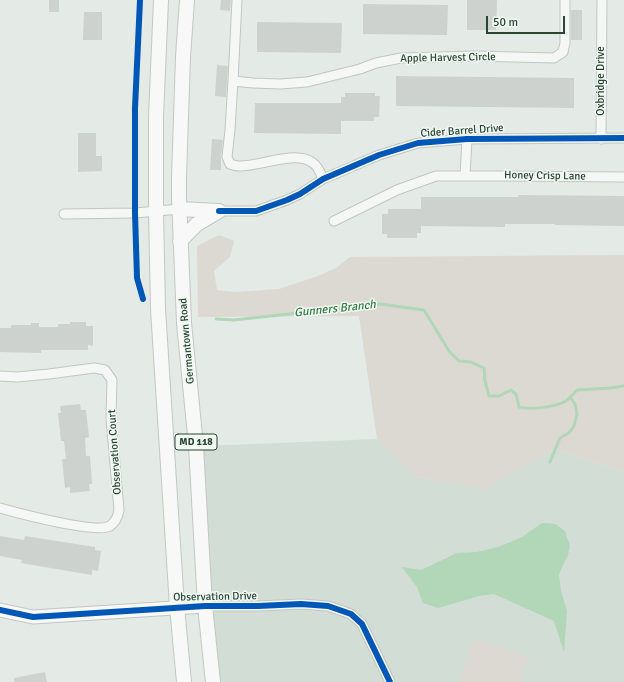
<!DOCTYPE html>
<style>
body{margin:0}
#map{position:relative;width:624px;height:682px;overflow:hidden;background:#e4eae6;font-family:Signika,sans-serif}
canvas{display:block}
.scale{position:absolute;left:486px;top:16px;width:79px;height:18px;box-sizing:border-box;border:2px solid #294632;border-top:0;padding-left:5px;font-size:12px;line-height:14px;white-space:nowrap;color:#294632;-webkit-text-stroke:3px #f2f9f4;paint-order:stroke}
</style>
<div id="map">
<canvas width="624" height="682"></canvas>
<div class="scale">50 m</div>
</div>
<script>
const g = document.querySelector('canvas').getContext('2d');
g.lineJoin = 'round';
function fill(path, color) { g.fillStyle = color; g.fill(path, 'evenodd'); }
function strokePath(path, color, width, dash) { g.strokeStyle = color; g.lineWidth = width; g.lineCap = dash ? 'butt' : 'round'; g.setLineDash(dash || []); g.stroke(path); }
function write(font, color, halo, rows, align = 'center') {
  g.font = font + ' Signika,sans-serif'; g.lineWidth = 3; g.setLineDash([]); g.textBaseline = 'middle'; g.strokeStyle = halo; g.fillStyle = color; for (const [text, x, y, turn = 0] of rows) {
    g.save(); g.translate(x, y); g.rotate((+turn || 0) * Math.PI / 180); g.textAlign = isNaN(turn) ? turn : align; if (halo) g.strokeText(text, 0, 0); g.fillText(text, 0, 0); g.restore();
  }
}
const built = new Path2D(`
 M377 439 417 477 484 488 555 449 624 472V682H213L203 446Z`);
const green = new Path2D(`
 M219 235 234 241 230 257 214 271 217 290 236 292 279 289 318 276 336 268 350 257 624 255V472L555 449 484 489 417 477 377 439 359 316 198 317 197 246Z
 M474 638 529 657 520 682H459Z`);
const water = new Path2D(`
 M542 523 555 524 565 531 570 546 568 555 562 567 559 575 561 591 567 611 564 652 554 621 494 594 479 596 438 608 423 603 417 587 402 567 421 570 457 553 477 552 501 546 522 537Z`);
const stream = new Path2D(`
 M216 319 234 320 380 304 424 310 449 351 459 361 471 362 484 368 485 381 489 396H499L511 390 516 394 519 407C530 410 556 407 566 401 570 398 574 393 577 390L611 388 624 386
 M550 462 560 438 569 433 574 426 577 414 575 404 570 397`);
const building = new Path2D(`
 M49 0H59V12H49Z
 M221 0H231L230 11 220 10Z
 M467 0H497L496 30H467Z
 M363 4 448 5 447 35 363 34Z
 M571 10H582V40H571Z
 M84 12H102V40H83Z
 M257 22 342 23 341 53 257 52Z
 M217 65 228 66 226 97 215 96Z
 M396 76 574 78V108L396 106Z
 M345 93H375V96H380L379 117H374V121H341V134L254 133 255 103H341V97H345Z
 M78 133H96V156H102V171L78 172Z
 M212 139 223 140 221 156V170H210Z
 M518 195 624 196V226L555 225V224H505V227L421 226V233H417V238H387V234H382V214H388V209H421V197H518Z
 M70 322H86V326H93V346L88 345V350H41V353L0 352V328H11V325H31V323H39V327H58V324H70Z
 M80 404 81 410H86L89 437 85 438 86 456H90L92 484H89L90 491 70 493V487L65 488 62 459H66L64 441H61L58 413H61L60 406Z
 M0 536 24 540 25 536 95 547V550L101 551 98 571 92 570V575L21 563 22 560 0 556Z
 M45 672 47 682H14V678Z`);
const street = new Path2D(`
 M237 0 233 81 230 130 227 157 230 164C233 165 236 166 239 166 261 167 296 149 313 163 318 166 321 174 323 179
 M233 81 253 83 280 84 307 82 360 69 376 63 401 58 474 56 554 58 563 52 565 43V0
 M601 139 602 0
 M465 176 467 139
 M219 211H256L287 200 300 194 323 179 379 155 418 143 467 139 624 138
 M64 214 135 213 180 209
 M334 221 397 190 436 176H502L624 177
 M0 376 17 377 49 374 94 368 105 370 112 380 111 419 119 510C118 516 116 522 110 526 96 534 18 513 0 508
 M205 606H258L301 604 328 606 351 614 362 624 390 682`);
const secondary = new Path2D(`
 M0 610 33 617 205 606`);
const primary = new Path2D(`
 M161 0 156 117V211L158 309 177 607 184 682
 M187 0 183 57 179 177V197L184 323 196 446 205 606 213 682
 M180 209 198 210 219 211
 M180 241 197 224 219 211`);
const cycleway = new Path2D(`
 M140 0 135 108V213L137 278 143 299
 M219 211H256L287 200 300 194 323 179 379 155 418 143 467 139 624 138
 M0 610 33 617 205 606H258L301 604 328 606 351 614 362 624 390 682`);
const shields = [
 [196,442,42]
];
const shieldNames = [
 ["MD 118",196,442]
];
const streetNames = [
 ["Apple Harvest Circle",448,58,-1],
 ["Oxbridge Drive",601,81,-90],
 ["Cider Barrel Drive",462,131,-4],
 ["Honey Crisp Lane",545,176,1],
 ["Germantown Road",187,341,-95],
 ["Observation Court",115,452,-94],
 ["Observation Drive",215,597,-1]
];
const waterNames = [
 ["Gunners Branch",335,309,-6]
];
fill(built, '#d2ddd5');
fill(green, '#dcd9d3');
fill(water, '#b1d6b8');
strokePath(stream, '#b1d6b8', 3);
fill(building, '#cdd2ce');
strokePath(street, '#c1c6c2', 11);
strokePath(secondary, '#c1c6c2', 15);
strokePath(primary, '#c1c8c3', 16);
strokePath(street, '#f4f7f5', 9);
strokePath(secondary, '#f8f8f8', 13);
strokePath(primary, '#f8f8f8', 14);
strokePath(cycleway, '#0057b8', 6);
for (const [x, y, w] of shields) { const box = new Path2D(); box.roundRect(x - w / 2, y - 8, w, 16, 3); g.fillStyle = '#f2f9f4'; g.fill(box); strokePath(box, '#294632', 1); }
write('bold 10px', '#294632', null, shieldNames);
write('11px', '#294632', '#f2f9f4', streetNames);
write('italic 12px', '#2f7d42', '#f2f9f4', waterNames);
</script>
